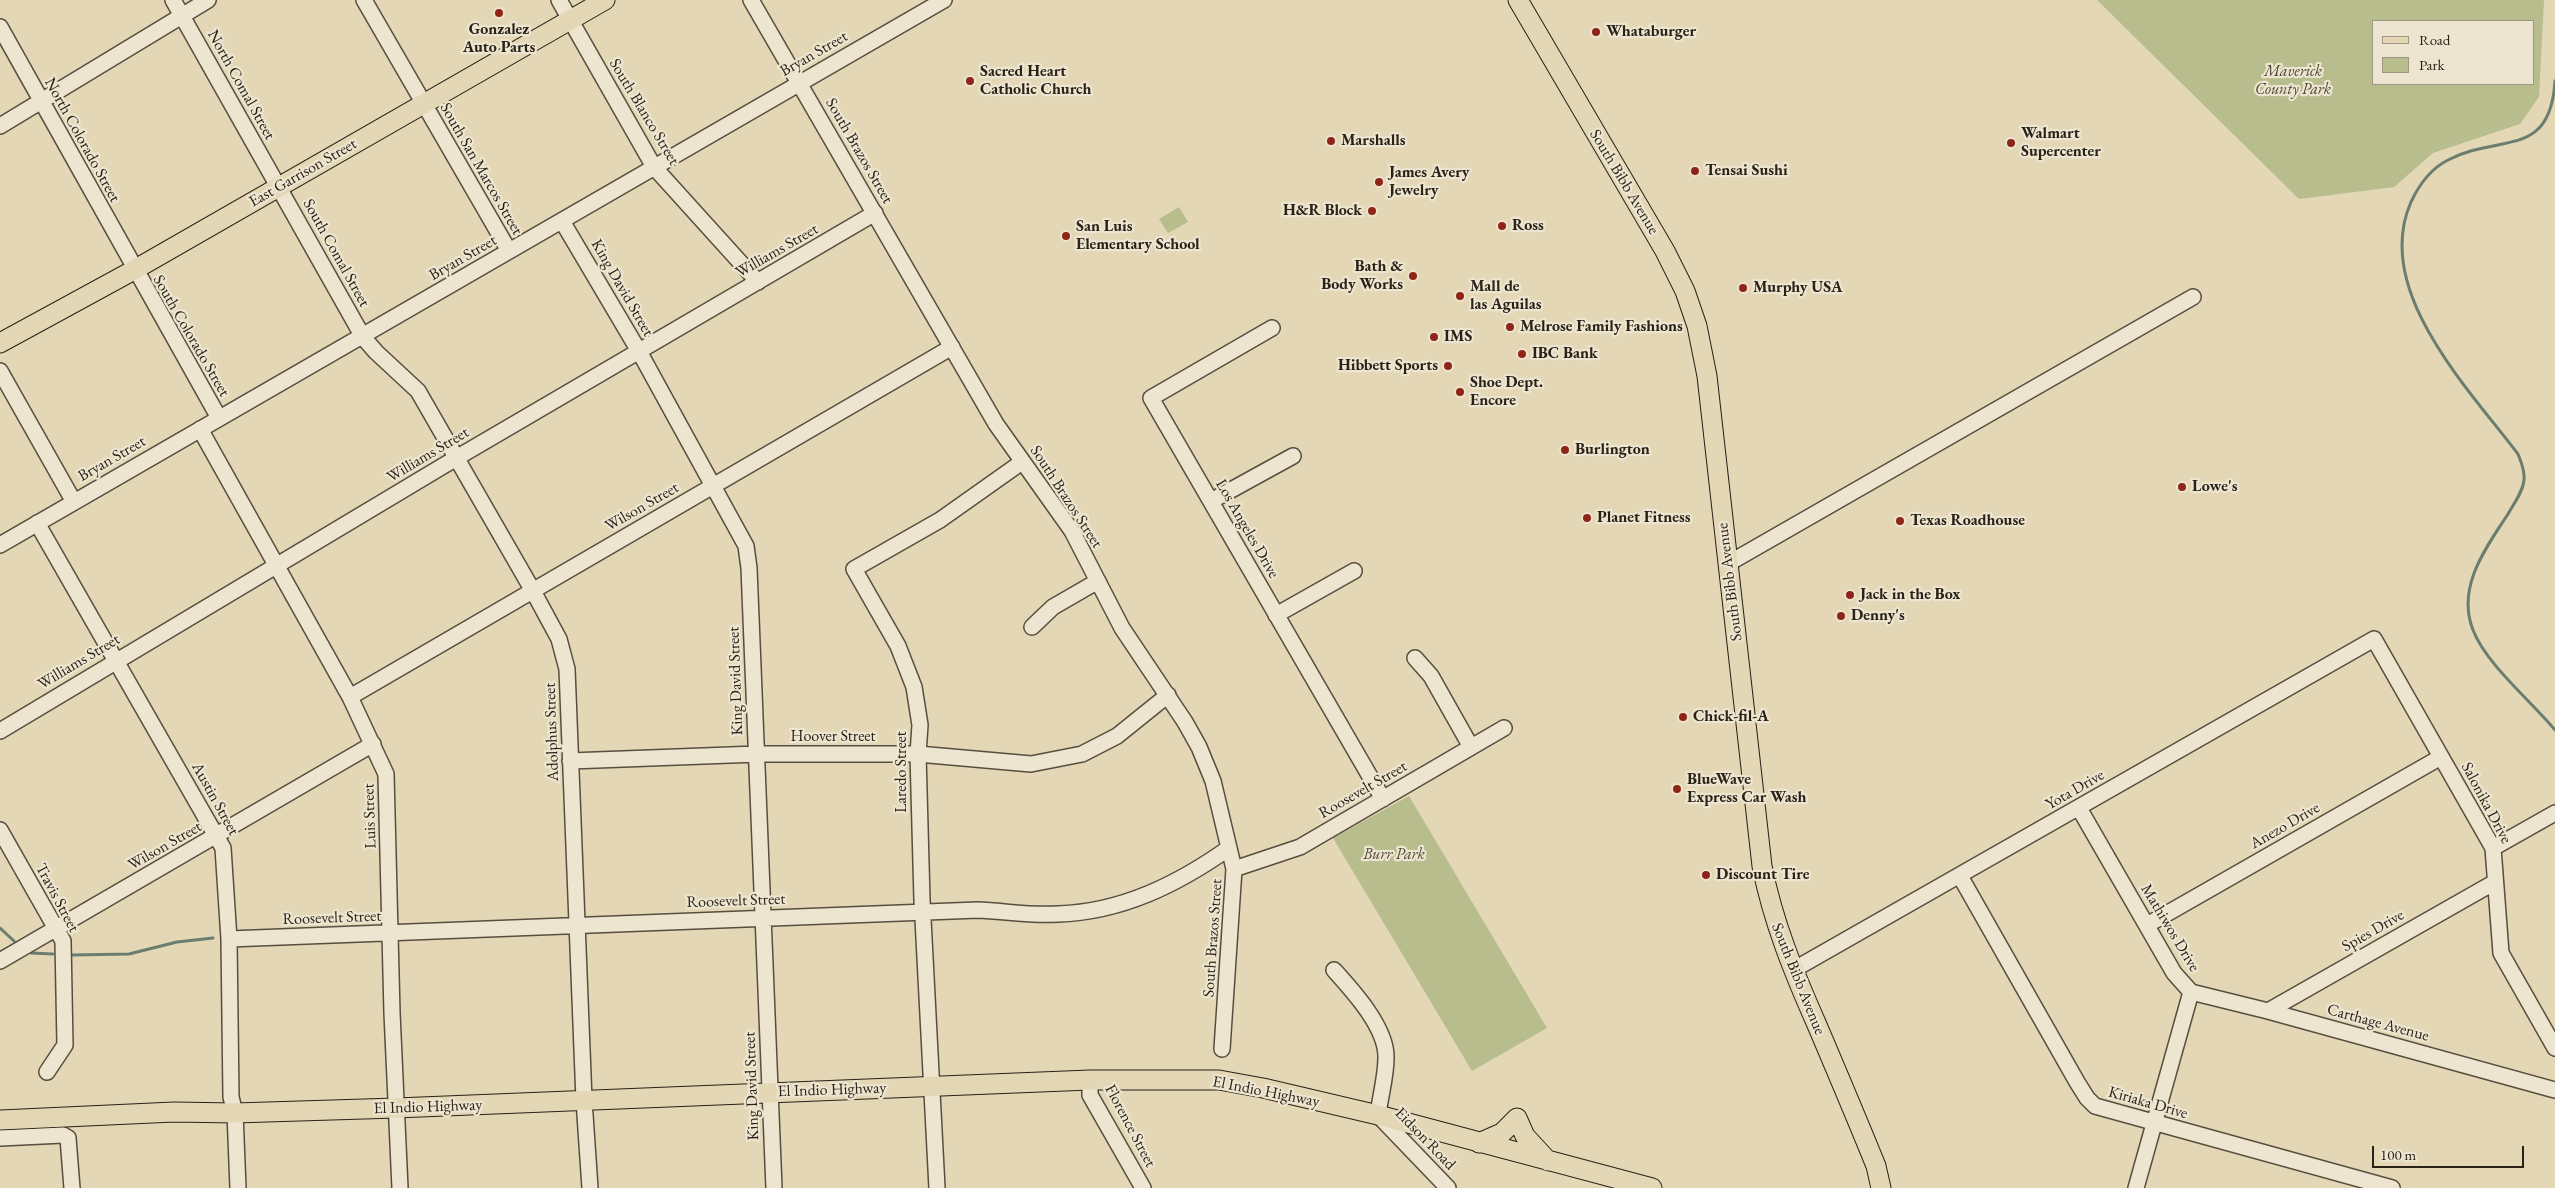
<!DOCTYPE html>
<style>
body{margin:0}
#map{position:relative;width:2555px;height:1188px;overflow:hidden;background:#e3d7b6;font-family:"EB Garamond",serif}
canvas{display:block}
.legend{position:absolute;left:2372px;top:20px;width:162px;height:65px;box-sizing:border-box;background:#ede5d0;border:1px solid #9f9786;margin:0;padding:6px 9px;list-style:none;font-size:15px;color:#2a2117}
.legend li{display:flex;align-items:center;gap:10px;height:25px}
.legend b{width:25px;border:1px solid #9f9786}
.scale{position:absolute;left:2372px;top:1146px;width:152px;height:22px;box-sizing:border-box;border:2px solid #2a2117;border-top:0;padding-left:6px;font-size:15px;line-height:18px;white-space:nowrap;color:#2a2117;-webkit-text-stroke:4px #ede5d0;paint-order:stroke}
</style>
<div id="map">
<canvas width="2555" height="1188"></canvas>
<ul class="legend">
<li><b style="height:6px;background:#e3d7b6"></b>Road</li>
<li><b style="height:14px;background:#b7bd8c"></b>Park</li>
</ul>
<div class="scale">100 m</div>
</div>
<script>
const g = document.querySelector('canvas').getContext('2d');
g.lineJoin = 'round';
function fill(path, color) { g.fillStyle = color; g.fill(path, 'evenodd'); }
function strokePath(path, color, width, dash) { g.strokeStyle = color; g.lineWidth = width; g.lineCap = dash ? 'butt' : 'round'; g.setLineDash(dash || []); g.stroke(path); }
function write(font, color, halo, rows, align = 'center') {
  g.font = font + ' "EB Garamond",serif'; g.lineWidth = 4.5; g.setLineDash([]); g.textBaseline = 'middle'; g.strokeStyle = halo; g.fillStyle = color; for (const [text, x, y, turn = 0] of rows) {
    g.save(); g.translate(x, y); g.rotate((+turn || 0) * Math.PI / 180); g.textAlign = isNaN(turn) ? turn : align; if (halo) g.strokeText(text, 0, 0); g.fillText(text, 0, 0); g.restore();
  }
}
const green = new Path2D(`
 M2097 0H2544L2539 97 2520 124 2433 153 2394 187 2299 199ZM2374 21H2534V84H2374Z
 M1179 207 1188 222 1168 233 1159 219Z
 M1409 796 1547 1028 1472 1071 1333 838Z`);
const stream = new Path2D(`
 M2555 81C2550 160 2499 133 2448 160 2432 168 2419 185 2411 202 2372 290 2468 388 2518 454 2521 462 2525 470 2524 480 2523 492 2514 503 2508 514 2486 548 2456 587 2473 630 2486 664 2531 701 2555 730
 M0 928 14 941
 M31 953 53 954
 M72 955 129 954 177 942 213 938`);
const minor = new Path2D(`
 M173 0 363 337 376 352 418 391 533 591 559 639 567 669 584 1100 590 1188
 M364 0 509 251
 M559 0 654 167 758 282
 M751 0 996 424 1072 531 1122 628 1185 722 1199 747 1213 781 1234 869 1222 1049
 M0 27 219 418
 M0 126 208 0
 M562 221 640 353 746 546 749 568 774 1188
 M1272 328 1151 398 1383 799
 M0 371 74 502
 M200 429 350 697 386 774 392 1013 400 1188
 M1211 501 1293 456
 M37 523 223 848 229 939 231 1097 235 1113 238 1188
 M0 545 944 0
 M1729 563 2193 297
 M1276 615 1354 571
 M1032 627 1053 607 1098 581
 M1415 658 1431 676 1471 747
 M350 697 952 347
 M0 731 458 457 875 213
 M570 761 757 754H918L1031 764 1082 754 1117 736 1168 695
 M2079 808 2174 973 2191 992 2136 1188
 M0 830 63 941 65 1045 47 1072
 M2493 848 2555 813
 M1234 869 1300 847 1504 728
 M1960 876 2077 1082 2087 1098 2095 1106 2392 1188
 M2147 925 2441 757
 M229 939 978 910C1004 911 1031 916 1058 914 1122 912 1178 884 1229 848
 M0 961 373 744
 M1334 970C1353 991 1387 1028 1386 1058 1386 1077 1380 1097 1378 1115L1448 1188
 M1793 970 2374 639 2493 848 2501 953 2555 1048
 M2191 992 2268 1011 2555 1090
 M2268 1011 2495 882
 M1090 1080V1095L1143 1188
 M0 1138 63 1135 68 1138 72 1188
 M937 1188 922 900 918 754 920 725 914 687 898 646 854 569 940 520 1022 462`);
const major = new Path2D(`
 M1518 0 1665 251 1685 291 1697 326 1707 376 1762 866C1773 922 1794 973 1817 1025 1837 1072 1857 1119 1876 1166L1881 1188
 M0 343 134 270 605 0
 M0 1120 174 1112 235 1113 396 1108 1090 1080H1219L1263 1088 1378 1115 1652 1188
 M1479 1143 1502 1133 1517 1118 1525 1136 1548 1161`);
const markers = [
 [499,13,5,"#8f2418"],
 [1596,32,5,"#8f2418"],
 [970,81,5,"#8f2418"],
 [1331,141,5,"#8f2418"],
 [2011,143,5,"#8f2418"],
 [1695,171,5,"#8f2418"],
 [1379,182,5,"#8f2418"],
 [1372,211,5,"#8f2418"],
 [1502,226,5,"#8f2418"],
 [1066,236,5,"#8f2418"],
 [1413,276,5,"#8f2418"],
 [1743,288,5,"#8f2418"],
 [1460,296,5,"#8f2418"],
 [1510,327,5,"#8f2418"],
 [1434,337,5,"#8f2418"],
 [1522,354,5,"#8f2418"],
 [1448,366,5,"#8f2418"],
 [1460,392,5,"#8f2418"],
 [1565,450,5,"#8f2418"],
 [2182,487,5,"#8f2418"],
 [1587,518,5,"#8f2418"],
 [1900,521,5,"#8f2418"],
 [1850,595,5,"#8f2418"],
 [1841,616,5,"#8f2418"],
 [1683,717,5,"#8f2418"],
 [1677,789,5,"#8f2418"],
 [1706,875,5,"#8f2418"]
];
const poiNames = [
 ["Gonzalez",499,30,"center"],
 ["Auto Parts",499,48,"center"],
 ["Whataburger",1606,32],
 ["Sacred Heart",980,72],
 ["Catholic Church",980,90],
 ["Walmart",2021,134],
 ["Supercenter",2021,152],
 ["Marshalls",1341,141],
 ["Tensai Sushi",1705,171],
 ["James Avery",1389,173],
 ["Jewelry",1389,191],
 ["H&R Block",1362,211,"right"],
 ["Ross",1512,226],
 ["San Luis",1076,227],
 ["Elementary School",1076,245],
 ["Bath &",1403,267,"right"],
 ["Body Works",1403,285,"right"],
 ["Mall de",1470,287],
 ["las Aguilas",1470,305],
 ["Murphy USA",1753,288],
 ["Melrose Family Fashions",1520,327],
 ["IMS",1444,337],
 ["IBC Bank",1532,354],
 ["Hibbett Sports",1438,366,"right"],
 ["Shoe Dept.",1470,383],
 ["Encore",1470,401],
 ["Burlington",1575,450],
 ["Lowe's",2192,487],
 ["Planet Fitness",1597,518],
 ["Texas Roadhouse",1910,521],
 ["Jack in the Box",1860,595],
 ["Denny's",1851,616],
 ["Chick-fil-A",1693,717],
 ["BlueWave",1687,780],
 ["Express Car Wash",1687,798],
 ["Discount Tire",1716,875]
];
const streetNames = [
 ["Bryan Street",814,54,-30],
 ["North Comal Street",241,85,61],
 ["South Blanco Street",644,112,59],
 ["North Colorado Street",82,140,61],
 ["South Brazos Street",859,151,60],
 ["South San Marcos Street",481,169,60],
 ["East Garrison Street",303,173,-30],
 ["South Bibb Avenue",1624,182,59],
 ["Williams Street",777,251,-30],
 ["South Comal Street",336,253,61],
 ["Bryan Street",463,258,-30],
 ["King David Street",622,288,60],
 ["South Colorado Street",191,336,60],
 ["Williams Street",428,455,-31],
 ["Bryan Street",112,459,-30],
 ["South Brazos Street",1066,497,57],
 ["Wilson Street",642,507,-30],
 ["Los Angeles Drive",1247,529,60],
 ["South Bibb Avenue",1730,582,-97],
 ["Williams Street",79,662,-31],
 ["King David Street",736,681,-92],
 ["Adolphus Street",552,732,-92],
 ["Hoover Street",833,737],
 ["Laredo Street",902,772,-90],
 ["Roosevelt Street",1363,790,-30],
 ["Yota Drive",2075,790,-30],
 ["Austin Street",215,799,61],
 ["Salonika Drive",2486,803,62],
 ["Luis Street",370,816,-92],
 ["Anezo Drive",2285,826,-30],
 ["Wilson Street",165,846,-30],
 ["Travis Street",57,898,62],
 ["Roosevelt Street",736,901,-2],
 ["Roosevelt Street",332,918,-2],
 ["Mathiwos Drive",2170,928,59],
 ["Spies Drive",2373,931,-30],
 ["South Brazos Street",1213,938,-86],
 ["South Bibb Avenue",1798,979,68],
 ["Carthage Avenue",2378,1023,15],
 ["King David Street",752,1086,-92],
 ["El Indio Highway",832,1090,-2],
 ["El Indio Highway",1266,1092,11],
 ["Kiriaka Drive",2148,1103,16],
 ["El Indio Highway",428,1107,-2],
 ["Florence Street",1130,1126,62],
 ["Eidson Road",1425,1139,46]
];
const parkNames = [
 ["Maverick",2293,72],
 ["County Park",2293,90],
 ["Burr Park",1394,855]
];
fill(green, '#b7bd8c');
strokePath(stream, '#6b7d6f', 3);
strokePath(minor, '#584e3f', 18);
strokePath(major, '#2a2117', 21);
strokePath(minor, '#ede5d0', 15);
strokePath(major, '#e3d7b6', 19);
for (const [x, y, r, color] of markers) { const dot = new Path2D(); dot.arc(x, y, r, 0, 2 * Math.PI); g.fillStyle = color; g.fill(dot); strokePath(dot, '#ede5d0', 2); }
write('bold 16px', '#2a2117', '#ede5d0', poiNames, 'left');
write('16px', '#2a2117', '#ede5d0', streetNames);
write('italic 16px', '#4d4834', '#ede5d0', parkNames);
</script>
